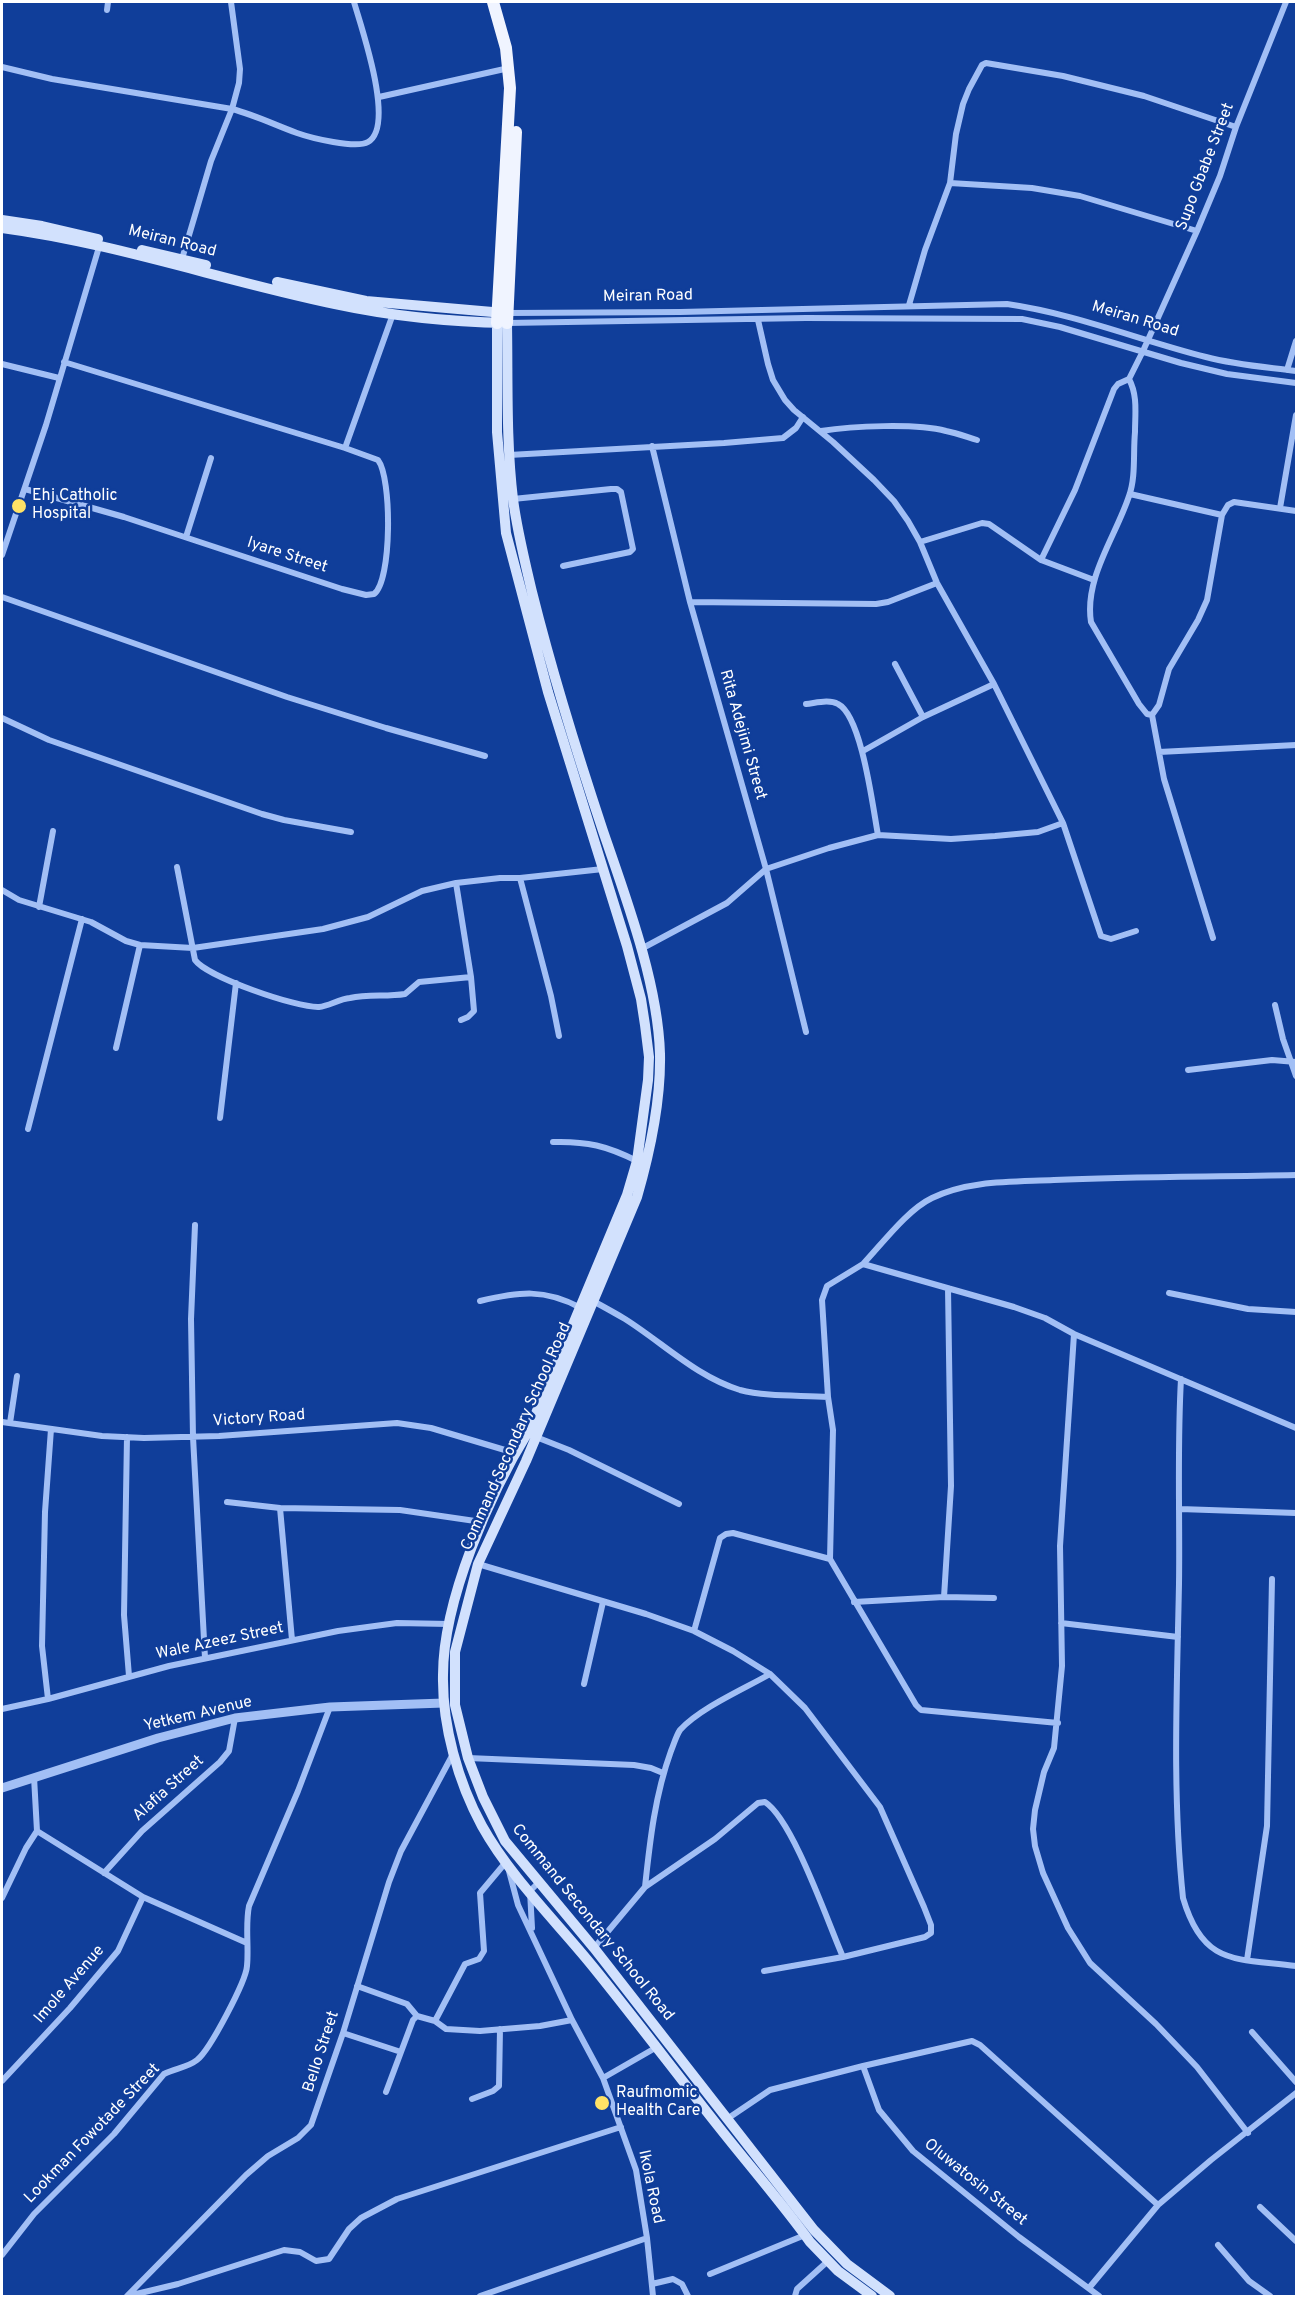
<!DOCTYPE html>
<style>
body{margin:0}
#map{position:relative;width:1298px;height:2298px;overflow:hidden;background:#103e9a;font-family:Overpass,sans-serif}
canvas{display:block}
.frame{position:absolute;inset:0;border:3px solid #fff;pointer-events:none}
</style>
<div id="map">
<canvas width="1298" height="2298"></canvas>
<div class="frame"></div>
</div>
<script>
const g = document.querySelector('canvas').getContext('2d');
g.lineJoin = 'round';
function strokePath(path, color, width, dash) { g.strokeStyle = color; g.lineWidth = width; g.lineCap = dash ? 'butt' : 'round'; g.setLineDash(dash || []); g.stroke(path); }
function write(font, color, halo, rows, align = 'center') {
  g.font = font + ' Overpass,sans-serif'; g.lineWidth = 5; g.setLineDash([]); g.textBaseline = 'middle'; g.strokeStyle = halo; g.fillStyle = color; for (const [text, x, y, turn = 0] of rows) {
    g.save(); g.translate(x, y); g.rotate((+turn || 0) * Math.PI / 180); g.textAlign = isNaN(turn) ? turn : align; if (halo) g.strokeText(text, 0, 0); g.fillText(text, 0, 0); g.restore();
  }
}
const minor = new Path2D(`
 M107 10 108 2
 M2 67 52 79 232 109C255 115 275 125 297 133 311 138 356 149 368 142 396 126 361 27 354 2
 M379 97 509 68
 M950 183 1032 188 1080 196 1197 231
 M182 259 211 161 232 109 239 83 240 69 231 2
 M909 305 925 250 950 183 956 134 963 104 969 89 982 65 986 63 1063 76 1144 96 1236 127
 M508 313 680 312 1007 304C1076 314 1139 340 1206 357 1236 365 1266 367 1296 371
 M758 320 768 364 773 380 785 400 794 410 833 442 874 480 894 501 908 521 920 542 937 583 994 684 1063 823 1101 936 1111 939 1136 931
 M507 323 806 318 1022 319 1060 327 1181 363 1227 374 1296 383
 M64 362 345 448 393 314
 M2 364 59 378
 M1287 370 1296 341
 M1129 379C1138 396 1135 414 1135 432 1133 453 1136 477 1129 496 1116 536 1084 578 1091 622L1139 704 1147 714 1152 715
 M821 431C852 426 916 423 946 431 957 433 967 437 977 440
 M652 446 690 602 766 869 806 1032
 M509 455 724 443 783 438 796 428 803 417
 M25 489 124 517 342 589 366 595 374 594C392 581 392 478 378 460L345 448
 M1130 494 1222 515 1228 505 1234 502 1296 511
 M513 499 611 489H617L621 492 633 549 630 552 563 566
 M1280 508 1296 415
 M186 537 211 458
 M920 542 982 523 989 524 1041 560 1075 490 1114 389 1118 384 1129 379 1143 351 1197 231 1220 176 1236 127 1286 2
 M2 555 46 425 99 247
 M1041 560 1094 580
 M2 597 287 697 386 728 485 756
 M690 602 876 604 888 602 937 583
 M895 664 923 717
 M806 704C816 703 829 699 838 704 862 716 873 809 878 835
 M2 718 49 740 262 814 284 820 351 832
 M863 751 923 717 994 684
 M1159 752 1296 745
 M177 867 195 960C207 977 297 1008 319 1007 329 1006 339 999 350 998 368 994 387 997 405 994L419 982 471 977
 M520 878 551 996 559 1036
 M456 883 471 977 474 1011 468 1017 461 1020
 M2 890 19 900 91 922 126 941 140 945 193 948 323 929 368 917 422 891 456 883 500 878H520L603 869
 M39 907 53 831
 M1213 938 1164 779 1152 715 1159 705 1169 669 1198 620 1207 600 1222 515
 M641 949 727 903 766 869 829 848 878 835 951 839 995 836 1038 832 1063 823
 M1275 1005 1283 1039 1296 1076
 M116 1048 140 945
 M1188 1070 1272 1060 1296 1062
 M220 1118 236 983
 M28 1129 82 919
 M553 1142C587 1141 607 1146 637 1161
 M195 1225 191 1319 193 1437 205 1658
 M863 1264C882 1244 907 1210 932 1198 969 1180 1013 1182 1054 1180 1135 1176 1215 1177 1296 1175
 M1169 1293 1248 1309 1296 1312
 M480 1301C519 1292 544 1288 581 1308
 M593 1301C604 1307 615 1313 625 1319 663 1343 697 1377 740 1390 766 1397 801 1395 828 1397
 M1074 1334 1060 1546 1062 1666 1054 1748 1044 1772 1035 1810 1033 1829 1035 1846 1043 1873 1068 1928 1090 1963 1156 2024 1197 2067 1248 2133
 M1181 1379C1177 1448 1180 1516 1179 1584 1177 1688 1172 1794 1183 1898 1203 1966 1235 1958 1296 1966
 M2 1422 102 1436 144 1438 219 1436 397 1423 431 1428 515 1453
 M10 1423 17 1376
 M127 1437 124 1615 129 1676
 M536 1437 569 1450 679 1504
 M227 1502 280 1508
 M1180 1509 1296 1513
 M478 1564 646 1614 694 1631 733 1651 770 1674 805 1708 880 1807 924 1907 931 1925V1933L925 1937 843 1957 764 1971
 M944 1597 951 1486 948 1288
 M854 1602 944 1597 994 1598
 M1061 1623 1178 1637
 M694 1631 720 1538 726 1534 733 1533 830 1559
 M292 1640 280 1508 400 1510 482 1522
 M584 1684 603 1602
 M48 1699 42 1646 45 1512 51 1429
 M2 1709 48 1699 169 1666 338 1631 397 1623 449 1624
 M1058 1723 921 1710 916 1705 830 1559 833 1430 828 1397 822 1300 827 1286 863 1264 1014 1307 1045 1318 1074 1334 1296 1428
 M468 1758 634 1765 651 1768 663 1773
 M34 1777 37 1831 143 1897 247 1943
 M509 1871 518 1905 572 2020 603 2078
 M104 1873 142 1831 220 1762 229 1751 235 1718
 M645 1887C650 1840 655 1795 671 1751 674 1744 676 1736 680 1730 700 1708 744 1689 770 1674
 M2 1898 26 1848 37 1831
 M532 1928 530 1891 539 1882
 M594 1948 645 1887 715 1839 758 1803 765 1802C793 1820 828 1923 843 1957
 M1247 1960 1267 1826 1272 1579
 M357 1986 407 2004 417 2016
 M435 2021 465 1964 479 1959 484 1951 480 1893 506 1862
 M1252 2032 1296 2082
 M343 2033 401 2052
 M863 2066 879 2110 913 2151 1019 2237 1099 2296
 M2 2081 70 2008 118 1951 143 1897
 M386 2092 413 2020 417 2016 435 2021 446 2029 480 2031 540 2026 572 2020
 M472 2099 493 2091 499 2086 500 2029
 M727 2119 770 2090 863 2066 972 2041 980 2045 1158 2205
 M1260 2207 1296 2241
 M1218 2245 1249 2281 1270 2296
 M2 2255 34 2214 114 2134 164 2074C175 2068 187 2068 197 2060 210 2050 246 1981 247 1966 249 1946 245 1926 249 1906L298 1791 330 1707
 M710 2274 805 2235
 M652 2284 673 2279 682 2284 688 2296
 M1089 2288 1158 2205 1211 2160 1296 2093
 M127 2296 246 2175 268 2156 298 2138 311 2125 343 2033 389 1882 401 1851 453 1754
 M128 2296 178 2284 284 2250 300 2252 316 2261 329 2259 349 2229 361 2218 397 2199 621 2127
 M480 2296 647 2238
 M653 2296 647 2238 636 2170 603 2078 657 2047
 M795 2296 797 2289 828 2261`);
const tertiary = new Path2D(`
 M2 1788 158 1738 235 1718 330 1707 444 1703`);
const secondary = new Path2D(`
 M2 220 42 226 98 239
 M2 228C115 243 224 281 335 304 391 316 450 322 507 323 508 382 506 441 513 499 517 530 525 562 532 592 552 672 577 753 603 831 626 898 658 983 660 1054 661 1102 650 1152 637 1197L526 1461 478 1564 455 1652V1705L468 1758 483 1797 505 1841 594 1948 814 2230 847 2264 890 2296
 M142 250 206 265
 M277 282 366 301 504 313
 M497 323V432L506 533 548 692 627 946 641 999 645 1025 649 1057 648 1080 637 1161 627 1195 529 1430C490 1493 443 1600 443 1675 442 1725 458 1782 482 1826 511 1878 557 1922 594 1968 636 2020 676 2073 718 2126 748 2164 781 2202 810 2242L838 2271 872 2296`);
const primary = new Path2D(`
 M493 2 506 48 510 88 497 323
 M507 323 516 132`);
const markers = [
 [19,506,8,"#ffe266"],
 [602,2103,8,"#ffe266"]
];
const streetNames = [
 ["Supo Gbabe Street",1206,167,-69],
 ["Meiran Road",172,242,14],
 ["Meiran Road",648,297,-1],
 ["Meiran Road",1135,320,17],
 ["Iyare Street",287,556,18],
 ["Rita Adejimi Street",742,735,74],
 ["Victory Road",259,1419,-4],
 ["Command Secondary School Road",517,1437,-66],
 ["Wale Azeez Street",220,1642,-12],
 ["Yetkem Avenue",198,1715,-13],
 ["Alafia Street",169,1789,-42],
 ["Command Secondary School Road",592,1923,51],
 ["Imole Avenue",70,1985,-49],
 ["Bello Street",322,2052,-72],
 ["Lookman Fowotade Street",93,2134,-46],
 ["Oluwatosin Street",975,2183,39],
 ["Ikola Road",650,2187,78]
];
const poiNames = [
 ["Ehj Catholic",32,497],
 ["Hospital",32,515],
 ["Raufmomic",616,2094],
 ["Health Care",616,2112]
];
strokePath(minor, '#a2bff5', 6);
strokePath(tertiary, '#a2bff5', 9);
strokePath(secondary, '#d2e1fd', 10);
strokePath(primary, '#f0f4ff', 12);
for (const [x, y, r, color] of markers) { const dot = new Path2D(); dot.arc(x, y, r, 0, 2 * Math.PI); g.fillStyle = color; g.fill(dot); strokePath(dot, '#103e9a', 2); }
write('16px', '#fff', '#103e9a', streetNames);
write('16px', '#fff', '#103e9a', poiNames, 'left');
</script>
